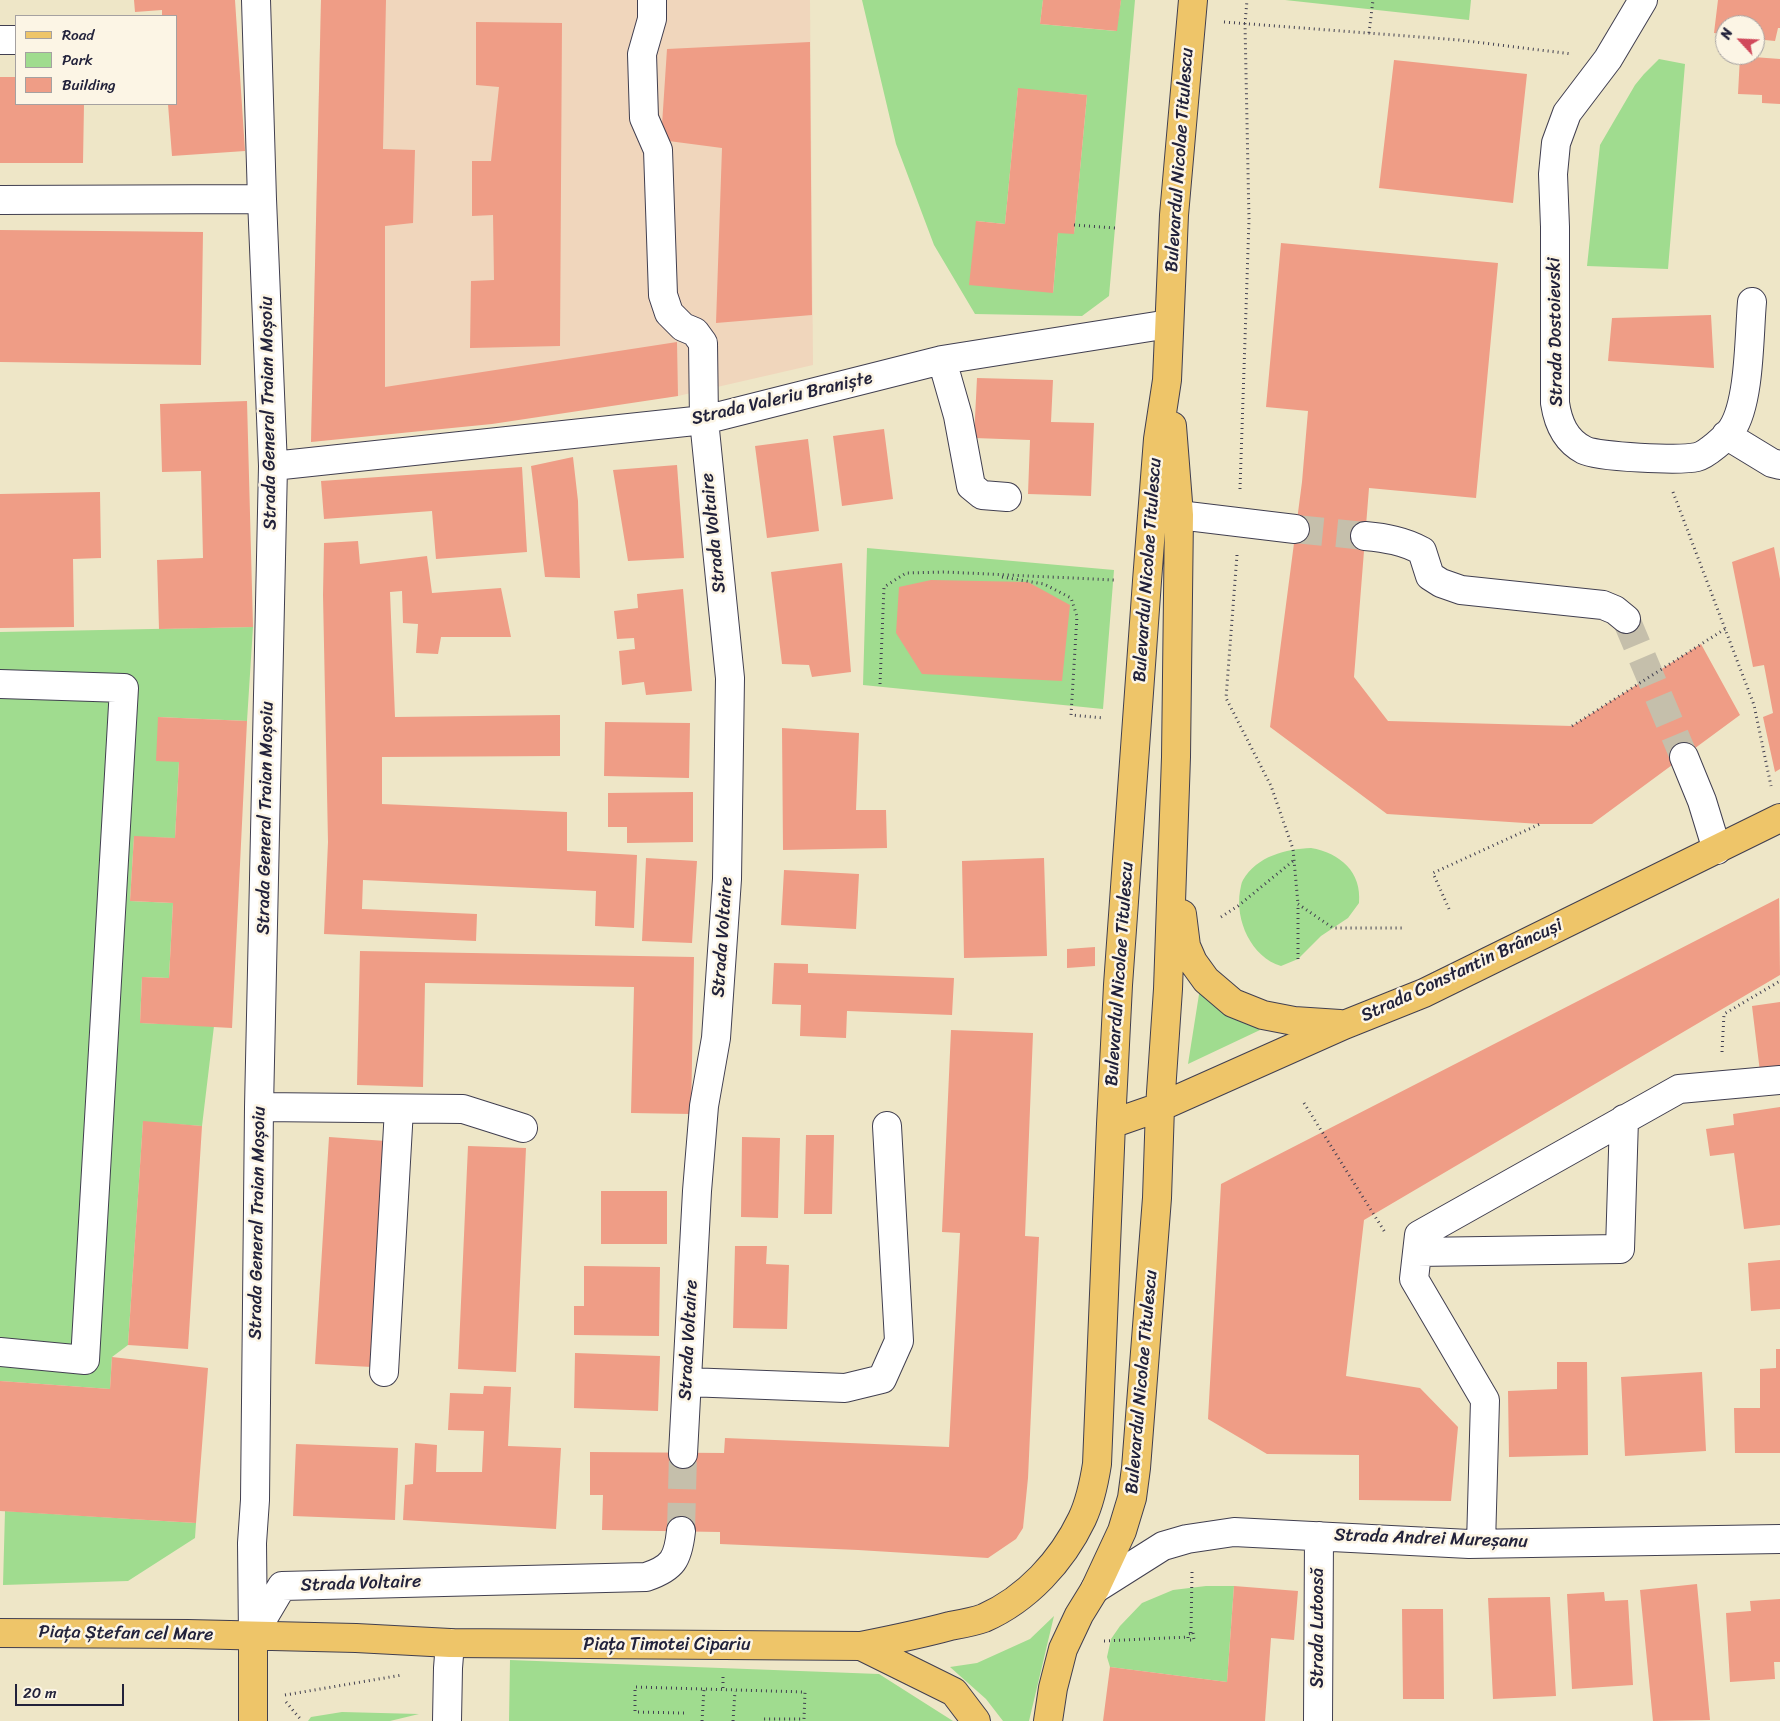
<!DOCTYPE html>
<meta charset="utf-8">
<style>
body{margin:0}
#map{position:relative;width:1780px;height:1721px;overflow:hidden;background:#eee6c7;font-family:Sriracha,sans-serif}
canvas{display:block}
.legend{position:absolute;left:15px;top:15px;width:162px;height:90px;box-sizing:border-box;background:#fcf5e5;border:1px solid #a5a1a1;margin:0;padding:6px 9px;list-style:none;font-size:15px;color:#22223b}
.legend li{display:flex;align-items:center;gap:10px;height:25px}
.legend b{width:25px;border:1px solid #a5a1a1}
.north{position:absolute;left:1715px;top:15px;width:50px;height:50px;box-sizing:border-box;background:#fcf5e5;border:1px solid #a5a1a1;border-radius:50%;rotate:295deg;font-size:14px;font-weight:700;line-height:20px;text-align:center;color:#22223b}
.north::after{content:'';display:block;margin:auto;width:18px;height:22px;background:#d1495b;clip-path:polygon(50% 0,100% 100%,50% 72%,0 100%)}
.scale{position:absolute;left:15px;top:1684px;width:109px;height:22px;box-sizing:border-box;border:2px solid #22223b;border-top:0;padding-left:6px;font-size:15px;line-height:18px;white-space:nowrap;color:#22223b;-webkit-text-stroke:4px #fcf5e5;paint-order:stroke}
</style>
<div id="map">
<canvas width="1780" height="1721"></canvas>
<ul class="legend">
<li><b style="height:6px;background:#eec569"></b>Road</li>
<li><b style="height:14px;background:#a0dc8f"></b>Park</li>
<li><b style="height:14px;background:#ef9d86"></b>Building</li>
</ul>
<div class="north">N</div>
<div class="scale">20 m</div>
</div>
<script>
const g = document.querySelector('canvas').getContext('2d');
g.lineJoin = 'round';
function fill(path, color) { g.fillStyle = color; g.fill(path, 'evenodd'); }
function strokePath(path, color, width, dash) { g.strokeStyle = color; g.lineWidth = width; g.lineCap = dash ? 'butt' : 'round'; g.setLineDash(dash || []); g.stroke(path); }
function write(font, color, halo, rows, align = 'center') {
  g.font = font + ' Sriracha,sans-serif'; g.lineWidth = 5; g.setLineDash([]); g.textBaseline = 'middle'; g.strokeStyle = halo; g.fillStyle = color; for (const [text, x, y, turn = 0] of rows) {
    g.save(); g.translate(x, y); g.rotate((+turn || 0) * Math.PI / 180); g.textAlign = isNaN(turn) ? turn : align; if (halo) g.strokeText(text, 0, 0); g.fillText(text, 0, 0); g.restore();
  }
}
const built = new Path2D(`
 M321 0H810L813 365 678 396 311 442Z`);
const green = new Path2D(`
 M862 0H1043L1040 24 1116 31 1121 0H1135L1109 296 1082 316 975 314 934 245 896 144ZM1018 89 1087 95 1074 233H1058L1053 293 976 221 1005 224Z
 M1285 0H1471L1469 20Z
 M1659 59 1685 64 1668 269 1587 266 1600 145 1635 85 1644 74Z
 M867 548 1114 570 1103 709 863 685Z
 M253 627 247 721 158 717 179 762 175 838 134 837 130 901 173 903 169 978 142 977 140 1023 214 1026 202 1126 143 1122 128 1345 112 1357 110 1389 0 1381V632Z
 M1311 848C1340 853 1362 872 1359 903L1348 918 1321 936 1298 959 1281 966C1251 957 1235 920 1240 891 1241 887 1241 883 1243 880 1257 856 1286 849 1311 848Z
 M1200 988 1260 1030 1188 1064Z
 M5 1511 196 1523 195 1538 128 1581 3 1585Z
 M1206 1586H1234L1227 1682 1110 1667 1107 1657 1111 1639 1120 1626 1142 1603 1173 1590Z
 M1054 1616 1029 1721H1003L986 1699 950 1667 977 1663 1030 1639Z
 M510 1660 879 1674 953 1721H509Z
 M342 1712 419 1714 390 1721H308L311 1717Z`);
const building = new Path2D(`
 M134 0H235L245 151 172 156 168 104H176V16H162V10L135 12Z
 M321 0H386L383 149 415 150 413 223 385 226V387L677 342 678 396 492 424 311 442Z
 M1043 0H1121L1117 31 1040 24Z
 M1718 0H1780V28H1778L1775 41 1755 39V25H1725V34L1714 33Z
 M476 22 562 23 560 346 470 348 471 281 494 280 493 215 472 216V161H491L499 87 476 85Z
 M810 42 812 315 716 323 722 148 661 140 667 49Z
 M1740 56 1780 59V104L1762 103V95L1738 94Z
 M1394 60 1527 74 1513 203 1379 188Z
 M0 77H16V104H84L83 163H0Z
 M1018 88 1087 95 1074 234 1058 233 1053 293 969 285 976 221 1005 224Z
 M0 230 203 232 201 365 0 362Z
 M1281 243 1498 263 1476 498 1369 488 1354 677 1388 721 1572 726 1701 644 1740 715 1592 824H1540L1387 814 1270 727 1302 482 1308 411 1266 407Z
 M1711 315 1714 368 1608 361 1612 318Z
 M977 378 1053 380 1051 422 1094 423 1091 496 1028 494 1030 440 974 438Z
 M247 401 253 627 159 629 157 560 203 558 201 471 162 472 160 404Z
 M884 429 893 499 842 506 833 436Z
 M808 439 819 531 767 538 755 446Z
 M573 457 578 501 580 578 545 577 531 466Z
 M677 465 684 558 628 561 613 470Z
 M522 467 527 552 436 559 432 511 324 519 321 481Z
 M100 492 101 558 73 559 74 627 0 628V494Z
 M358 541 360 564 427 556 432 593 501 588 511 637H441L438 654 416 653 418 624 403 623 402 591 390 592 395 717 560 715V756L382 757V804L567 812V851L637 855 634 928 595 926 596 891 363 880 362 909 477 914 476 941 324 934 328 842 323 595 324 543Z
 M1774 547 1780 579V769L1775 772 1763 717 1773 713 1764 665 1753 667 1732 562Z
 M842 563 851 672 812 677 809 665 782 664 771 572Z
 M931 580 1028 582 1070 605 1062 681 922 674 896 633 899 587Z
 M683 589 692 691 646 695 644 682 622 685 619 651 635 649 634 638 617 639 614 611 638 608 637 594Z
 M158 717 247 721 232 1028 140 1023 142 977 169 978 173 903 130 901 134 836 175 838 179 762 156 761Z
 M605 722 690 723 689 778 604 776Z
 M782 728 859 733 856 810H886L887 848 783 850Z
 M693 792V842L627 843V827H608V793Z
 M646 858 697 861 692 943 642 941Z
 M1044 858 1047 956 964 958 962 861Z
 M784 870 859 874 856 929 781 925Z
 M1779 898 1780 975 1364 1220 1346 1376 1420 1388 1458 1427 1451 1501 1359 1500V1455L1267 1454 1208 1419 1221 1184Z
 M1095 947V966L1067 968V949Z
 M360 951 694 957 691 1114 631 1113 634 987 425 983 423 1087 357 1085Z
 M774 963 808 964V973L954 978 952 1015 847 1011 846 1038 800 1036 801 1005 772 1004Z
 M1780 1002V1070L1760 1072 1752 1006Z
 M951 1030 1033 1033 1025 1236 1039 1237 1028 1478 1023 1528 1016 1539 988 1558 858 1550 720 1544V1532L602 1530 603 1495H590V1452L724 1453 725 1438 949 1447 960 1233 942 1232Z
 M1780 1107V1225L1744 1229 1734 1153 1710 1156 1706 1129 1734 1125 1733 1114Z
 M143 1121 202 1126 188 1349 128 1345Z
 M806 1135H834L832 1214H804Z
 M329 1137 386 1141 372 1367 315 1364Z
 M742 1137 780 1138 778 1218 741 1217Z
 M468 1146 526 1148 516 1372 458 1369Z
 M601 1191H667V1244H601Z
 M735 1246H767L766 1264 789 1265 787 1329 733 1328Z
 M1780 1260V1309L1751 1311 1748 1263Z
 M584 1266 660 1267 659 1336 574 1335V1306H584Z
 M1776 1349H1780V1453H1735L1734 1408H1760V1369L1776 1368Z
 M575 1353 660 1356 658 1411 574 1408Z
 M112 1357 208 1368 196 1523 0 1511V1381L110 1389Z
 M1557 1362H1587L1588 1455 1509 1457 1508 1391 1557 1389Z
 M1702 1372 1706 1451 1625 1456 1621 1377Z
 M484 1386 511 1387 508 1446 561 1448 556 1529 403 1520 405 1485 413 1484 415 1443 437 1445 436 1472H482L484 1431 448 1430 450 1393 483 1394Z
 M296 1444 398 1448 395 1520 293 1516Z
 M1697 1584 1710 1720 1653 1721 1640 1590Z
 M1234 1586 1298 1591 1294 1640 1271 1638 1265 1721H1103L1110 1667 1227 1682Z
 M1604 1592 1605 1601 1628 1600 1633 1685 1572 1689 1567 1594Z
 M1550 1597 1556 1696 1493 1699 1488 1598Z
 M1780 1599V1662H1774L1775 1679 1730 1682 1726 1613 1751 1611 1750 1601Z
 M1402 1609H1443L1444 1699H1403Z`);
const minorTunnel = new Path2D(`
 M1295 529 1365 536
 M1626 619 1684 757
 M681 1531 683 1454`);
const path = new Path2D(`
 M1224 22 1459 40 1572 54
 M1369 33 1373 0
 M1074 225 1115 228
 M1240 489 1249 220 1245 24 1247 0
 M1673 492 1754 705 1771 786
 M1237 555 1226 698 1271 786 1293 849 1298 904
 M1002 577 1044 584 1071 598 1077 616 1071 715 1104 718
 M880 684 884 587 906 573 945 572 1114 580
 M1572 726 1725 629
 M1449 909 1433 873 1540 824
 M1221 917 1238 906 1293 861
 M1298 959V904L1333 928H1404
 M1722 1052 1724 1014 1780 981
 M1304 1103 1386 1234
 M1191 1633 1192 1572
 M1193 1633 1194 1640H1188V1634Z
 M1104 1641 1188 1637
 M723 1677V1690
 M285 1695 402 1675
 M286 1702 302 1721
 M684 1713 635 1712V1687L805 1692 804 1719H764`);
const minor = new Path2D(`
 M652 0V19L642 54 644 118 658 150 663 295 669 313 683 327 695 332 703 343 704 420 730 678 727 879 716 1038 704 1106 697 1191 683 1454
 M1643 0 1608 59 1567 113 1556 143 1553 174 1555 227V403C1558 423 1565 440 1584 450 1598 457 1680 461 1697 457 1706 455 1727 437 1732 429 1750 402 1749 335 1752 302
 M0 40H16
 M0 200 262 199
 M942 360 958 416 971 486 982 495 1007 497
 M1726 435 1772 463 1780 465
 M273 466 704 420 942 360 1169 324
 M1179 515 1295 529
 M1365 536C1386 538 1404 541 1422 551L1430 576 1441 583 1461 590 1603 605 1615 610 1626 619
 M0 684 124 688 85 1360 0 1352
 M1684 757 1702 801 1717 850
 M259 1107 463 1109 523 1128
 M1417 1252 1620 1249 1624 1119
 M384 1372 399 1109
 M687 1382 845 1388 882 1379 899 1341 887 1126
 M1481 1544 1485 1400 1414 1279 1419 1235 1679 1089 1780 1080
 M1095 1589 1163 1546 1187 1539 1234 1532 1469 1544 1780 1539
 M253 1635 282 1586 646 1577C673 1568 678 1559 681 1531
 M253 1637 252 1543 255 1500 259 1107 273 466 262 199 256 0
 M447 1721 448 1668 450 1643
 M1318 1721 1319 1536`);
const major = new Path2D(`
 M1182 914 1186 946 1193 962 1206 980 1233 1003 1263 1015 1294 1021 1340 1024
 M1111 1124 1160 1107 1344 1025 1424 993 1780 818
 M0 1633 188 1634 356 1638 450 1643 861 1646C891 1640 921 1634 950 1626 961 1624 973 1622 984 1618 1027 1599 1062 1561 1082 1519 1090 1502 1094 1483 1097 1464L1111 1124 1118 985 1147 581 1158 439 1167 380 1174 215 1193 0
 M253 1637V1721
 M861 1646 954 1692 976 1721
 M1048 1721 1053 1688 1063 1649 1079 1615 1095 1589 1122 1531 1132 1498 1136 1468 1157 1198 1160 1107 1168 989 1176 757 1179 515 1172 426`);
const pathBridge = new Path2D(`
 M702 1721 704 1689
 M733 1721 735 1691`);
const streetNames = [
 ["Bulevardul Nicolae Titulescu",1180,160,-86],
 ["Strada Dostoievski",1556,332,-91],
 ["Strada Valeriu Braniște",782,399,-13],
 ["Strada General Traian Moșoiu",269,413,-91],
 ["Strada Voltaire",714,533,-96],
 ["Bulevardul Nicolae Titulescu",1148,570,-86],
 ["Strada General Traian Moșoiu",266,818,-89],
 ["Strada Voltaire",723,937,-86],
 ["Strada Constantin Brâncuși",1462,971,-25],
 ["Bulevardul Nicolae Titulescu",1120,974,-86],
 ["Strada General Traian Moșoiu",258,1223,-89],
 ["Strada Voltaire",689,1340,-87],
 ["Bulevardul Nicolae Titulescu",1142,1382,-85],
 ["Strada Andrei Mureșanu",1431,1539,2],
 ["Strada Voltaire",361,1584,-2],
 ["Strada Lutoasă",1318,1628,-90],
 ["Piața Ștefan cel Mare",126,1634,1],
 ["Piața Timotei Cipariu",667,1645]
];
fill(built, '#f0d6bc');
fill(green, '#a0dc8f');
fill(building, '#ef9d86');
strokePath(minorTunnel, '#c5bfab', 28, [28, 14]);
strokePath(minor, '#413f50', 30);
strokePath(major, '#413f50', 30);
strokePath(path, '#413f50', 3, [1, 4]);
strokePath(minor, '#fff', 28);
strokePath(major, '#eec569', 28);
strokePath(pathBridge, '#413f50', 3, [1, 4]);
write('18px', '#22223b', '#fcf5e5', streetNames);
</script>
